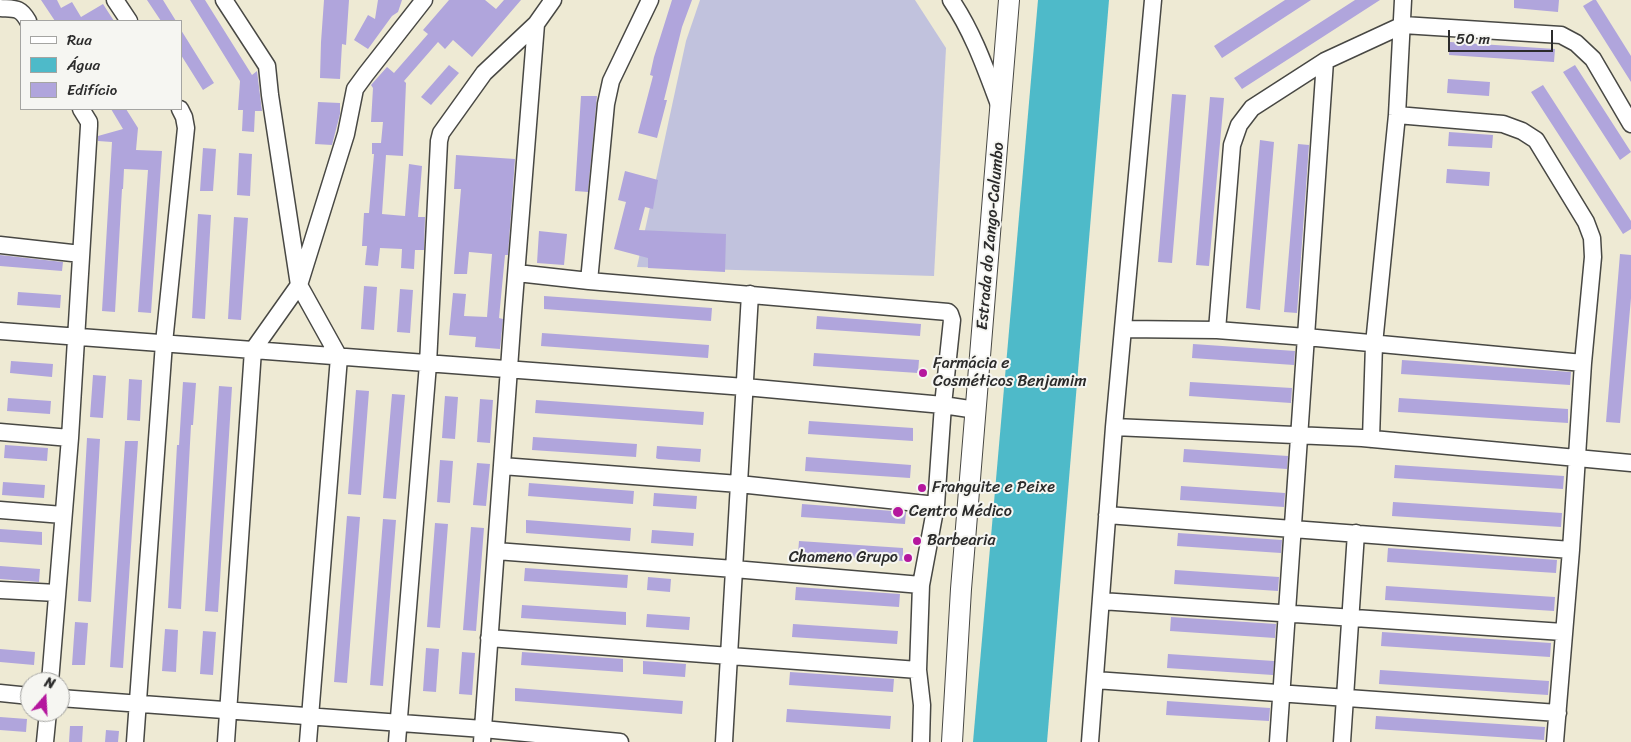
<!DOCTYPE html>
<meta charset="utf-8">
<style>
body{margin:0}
#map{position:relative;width:1631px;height:742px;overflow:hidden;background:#eeead4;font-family:Sriracha,sans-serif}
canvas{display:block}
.legend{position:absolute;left:20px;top:20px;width:162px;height:90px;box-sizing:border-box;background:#f6f6f2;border:1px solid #a5a5a2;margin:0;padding:6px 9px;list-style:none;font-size:15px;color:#2b2b2b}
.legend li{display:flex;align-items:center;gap:10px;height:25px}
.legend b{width:25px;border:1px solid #a5a5a2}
.north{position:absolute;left:20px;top:672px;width:50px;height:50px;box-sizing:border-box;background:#f6f6f2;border:1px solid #a5a5a2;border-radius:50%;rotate:19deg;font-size:14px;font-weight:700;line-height:20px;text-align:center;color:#2b2b2b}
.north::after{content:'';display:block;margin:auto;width:18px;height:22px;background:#b5179e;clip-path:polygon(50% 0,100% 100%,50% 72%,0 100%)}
.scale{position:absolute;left:1448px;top:30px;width:105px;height:22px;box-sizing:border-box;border:2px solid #2b2b2b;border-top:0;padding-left:6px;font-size:15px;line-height:18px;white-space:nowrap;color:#2b2b2b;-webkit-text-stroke:4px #f6f6f2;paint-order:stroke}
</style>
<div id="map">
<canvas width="1631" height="742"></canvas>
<ul class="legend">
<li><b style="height:6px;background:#fff"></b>Rua</li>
<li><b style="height:14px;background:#4ebac9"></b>Água</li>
<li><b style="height:14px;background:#b0a5dc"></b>Edifício</li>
</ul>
<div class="north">N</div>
<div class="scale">50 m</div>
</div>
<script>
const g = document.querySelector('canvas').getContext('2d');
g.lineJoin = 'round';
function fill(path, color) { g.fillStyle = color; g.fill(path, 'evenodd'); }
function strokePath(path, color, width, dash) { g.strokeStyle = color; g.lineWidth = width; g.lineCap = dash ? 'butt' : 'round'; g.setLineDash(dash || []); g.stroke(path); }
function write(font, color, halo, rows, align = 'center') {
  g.font = font + ' Sriracha,sans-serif'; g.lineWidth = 4; g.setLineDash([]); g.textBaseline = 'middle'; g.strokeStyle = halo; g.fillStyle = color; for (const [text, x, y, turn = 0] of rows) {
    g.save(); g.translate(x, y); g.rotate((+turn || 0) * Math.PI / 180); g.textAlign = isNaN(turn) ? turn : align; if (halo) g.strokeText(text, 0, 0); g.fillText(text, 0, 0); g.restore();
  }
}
const industrial = new Path2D(`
 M700 0H915L946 48 934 276 637 267 686 41Z`);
const water = new Path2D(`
 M1038 0H1109L1047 742H973Z`);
const building = new Path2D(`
 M41 0H57L61 8 72 2 81 17 103 4 114 21H55Z
 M147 0H163L176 21H161Z
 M190 0H205L252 75 257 71 262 111H255L254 132 242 131 243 110H238L240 81Z
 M324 0H349L346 45 342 44 340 79 320 78 321 42Z
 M378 0H402L398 12 392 16 368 49 354 40 368 15 375 19Z
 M449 0H485L496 9 504 0H521L472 57 453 40 445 49 438 42 404 81 406 83 403 156 386 155 382 214 405 216 409 164 422 166 418 217H425L424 250H415L414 269 401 268 402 249 380 248 378 266 365 265 367 246H362L364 213H369L374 154H372V143H381L383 122H371L373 88 371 85 387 67 394 73 428 34 423 30Z
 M672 0H692L682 27 664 100H667L657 138 638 133 653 76 650 75 654 57Z
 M1285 0H1311L1222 58 1214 46Z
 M1355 0H1380L1242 89 1234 78Z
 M1514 0H1559L1558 12 1514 8Z
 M1593 0H1596L1631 56V82L1583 6Z
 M181 30 214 83 203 90 181 55Z
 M1450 42 1555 49 1554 62 1449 55Z
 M449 65 459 73 431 105 421 97Z
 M1575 65 1631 152 1620 160 1563 72Z
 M1448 79 1490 82 1489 96 1447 93Z
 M1543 85 1631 221V229L1623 234 1531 92Z
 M1172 94 1186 95 1172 263 1158 262Z
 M581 96H597L588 192 575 191Z
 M1210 97 1224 98 1209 266 1196 265Z
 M318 102 340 103V114L332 145 315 144Z
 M111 109H126L138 128 136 150 162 151 151 313 138 312 148 170 124 169 123 189H122L115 312 102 311 112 142 98 141V136L123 129Z
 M1449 132 1493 135 1492 148 1448 146Z
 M1260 140 1274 142 1260 310 1246 308Z
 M1298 144 1309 145 1297 313 1284 312Z
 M203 148 216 149 213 191H200Z
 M239 153 252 154 250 196 237 195Z
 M456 155 515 159 508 255H505L499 318 503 319 500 349 475 347 476 337 449 335 453 293 466 294 464 316 487 317 492 254 469 252 467 274H454L461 189H454Z
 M1447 169 1490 172 1489 186 1446 183Z
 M625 171 658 180 653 209 645 207 639 230 726 234 725 272 648 268V258L614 249 626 202 618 200Z
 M198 214 211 215 205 319 192 318Z
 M234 217 248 218 241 320 228 319Z
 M539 231 567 234 564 265 537 263Z
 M1620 254 1631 255V298L1620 423 1606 422Z
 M0 255 63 262 62 271 0 266Z
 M364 286 377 287 374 330 361 329Z
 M400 289 413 290 410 333 397 332Z
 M18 292 61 295 60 308 17 305Z
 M544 296 712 308 711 321 544 309Z
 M817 316 921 324 920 336 816 329Z
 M542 333 709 345 708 358 541 346Z
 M1193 344 1295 351 1294 365 1192 358Z
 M814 353 919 360 918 373 813 366Z
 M1402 360 1571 372 1570 385 1401 374Z
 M11 361 53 364 52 377 10 373Z
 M93 375 106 376 103 418 90 417Z
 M129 379 142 380 140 421 127 420Z
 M183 382 196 383 193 425H191L181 609 168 608 177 445H179Z
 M1190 382 1292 388 1291 403 1189 396Z
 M219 386 232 387 218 612 205 611Z
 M356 390 369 391 361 495 348 494Z
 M392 394 405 395 396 499 383 498Z
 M445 396 458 397 455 439 442 438Z
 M8 398 51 401 50 414 7 411Z
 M1399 398 1568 409V423L1398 412Z
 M480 399 493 400 490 443 477 442Z
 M536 400 704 412 703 425 535 413Z
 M809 421 913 428V441L808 434Z
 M533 437 637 444 636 457 532 450Z
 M87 438 100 439 91 602 78 601Z
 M125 441H138L123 668 110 667Z
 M5 445 48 448 47 461 4 458Z
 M657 446 701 449 700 462 658 459 656 458Z
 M1184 449 1288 456 1287 469 1183 462Z
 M806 457 911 465 910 478 805 471Z
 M440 460 453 461 450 503 437 502Z
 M477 463 490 464 486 506 473 505Z
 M1395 465 1564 476 1563 489 1394 478Z
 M3 482 45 485 44 498 2 495Z
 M529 483 634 491 633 504 528 496Z
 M1181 486 1285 493 1284 507 1180 500Z
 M654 493 697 496 696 509 653 506Z
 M1393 502 1562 513 1561 527 1392 516Z
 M802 504 906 512 905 524 801 517Z
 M347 516 360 517 347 683 334 682Z
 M383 519 396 520 383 686 370 685Z
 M526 520 631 528 630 541 526 533Z
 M435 523 448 524 440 628 427 627Z
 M471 527 484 528 476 631 463 630Z
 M0 529 42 532V545L0 542Z
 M652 530 694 533 693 546 651 543Z
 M1178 533 1282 540 1281 553 1177 546Z
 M799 541 903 548V561L798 554Z
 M1388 548 1557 560 1556 573 1387 562Z
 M0 566 40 569 39 582 0 579Z
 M525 568 628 575 627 588 524 581Z
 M1175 570 1279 577 1278 591 1174 584Z
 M648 577 671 579 670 592 647 590Z
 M1386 586 1555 597 1554 611 1385 600Z
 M796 587 900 594 899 607 795 600Z
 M522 605 626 612V625L521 618Z
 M647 614 690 617 689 630 646 627Z
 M1171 617 1276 624 1275 638 1170 631Z
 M75 622 88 623 85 665H72Z
 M793 624 898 631 897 644 792 637Z
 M165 629 178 630 176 672 162 671Z
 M203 631 216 632 213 675 200 674Z
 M1382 632 1551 643 1550 657 1381 646Z
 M426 648 439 649 436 692 423 691Z
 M0 649 35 652 34 665 0 662Z
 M462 652 475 653 472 695 459 694Z
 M522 652 623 659V672L521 665Z
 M1168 654 1274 661 1273 675 1167 668Z
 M643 661 686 664 685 677 643 674Z
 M1380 670 1549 681 1548 695 1379 684Z
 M790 672 894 679 893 692 789 685Z
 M515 688 683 701 682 714 515 701Z
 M1167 701 1270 708 1269 721 1166 715Z
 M787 709 891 716 890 729 786 722Z
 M1376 716 1545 727 1544 740 1375 729Z
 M0 717 27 719 26 732 0 730Z
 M70 726H83L82 742H69Z
 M106 730 119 731 118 742H105Z`);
const minor = new Path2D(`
 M115 0 129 21
 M224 0 267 66 270 95 299 285 253 350 226 742
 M951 0C973 32 986 70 1000 107
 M0 8C15 9 20 7 28 21
 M1397 115 1503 124 1522 131 1536 140 1586 222 1592 238 1593 257 1583 363 1571 550 1555 742
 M0 245 81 254
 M517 273 589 281 948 312 950 314 952 320 943 405 936 505 921 585 918 670 922 705 921 742
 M589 281 606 104 611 81 650 0
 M1123 329 1217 330 1306 337 1583 363
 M1217 330 1232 145 1239 125 1252 108 1325 61 1403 25 1561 35 1576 43 1593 59 1631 124
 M0 331 745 387 943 405 976 410
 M1114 427 1362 438 1631 463
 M0 432 70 438
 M1371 439 1374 344 1397 115 1403 0
 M502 466 739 484 936 505
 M0 510 63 515
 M1107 515 1571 550
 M496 551 734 569 921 585
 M0 590 57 593
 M1101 601 1563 632
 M489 638 918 670
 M1095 680 1558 713
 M50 682 70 438 89 126V122L81 109
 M0 693 30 696
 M60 698 483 729 620 742
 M45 742 48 712
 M135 742 164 343 186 128 184 117 180 109
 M308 742 339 357 299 285 346 134 355 89 366 74 424 0
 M397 742 428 364 439 141 441 133 484 73 536 24 553 0
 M482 742 513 313 536 24
 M724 742 750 294
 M1090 742 1114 427 1153 0
 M1278 742 1325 61
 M1342 742 1356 533`);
const major = new Path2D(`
 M952 742 961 589 1009 0`);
const markers = [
 [923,373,5,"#b5179e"],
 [922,488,5,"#b5179e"],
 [898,512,6,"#b5179e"],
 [917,541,5,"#b5179e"],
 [908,558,5,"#b5179e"]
];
const streetNames = [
 ["Estrada do Zango-Calumbo",991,236,-85]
];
const poiNames = [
 ["Farmácia e",933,364],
 ["Cosméticos Benjamim",933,382],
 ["Franguite e Peixe",932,488],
 ["Centro Médico",909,512],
 ["Barbearia",927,541],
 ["Chameno Grupo",898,558,"right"]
];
fill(industrial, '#c1c2dd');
fill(water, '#4ebac9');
fill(building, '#b0a5dc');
strokePath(minor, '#484844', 19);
strokePath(major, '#484844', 22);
strokePath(minor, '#fff', 16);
strokePath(major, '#fff', 20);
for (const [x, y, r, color] of markers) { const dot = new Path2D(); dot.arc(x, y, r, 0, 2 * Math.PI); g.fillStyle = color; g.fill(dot); strokePath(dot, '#f6f6f2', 2); }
write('16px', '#2b2b2b', '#f6f6f2', streetNames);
write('16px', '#2b2b2b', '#f6f6f2', poiNames, 'left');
</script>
